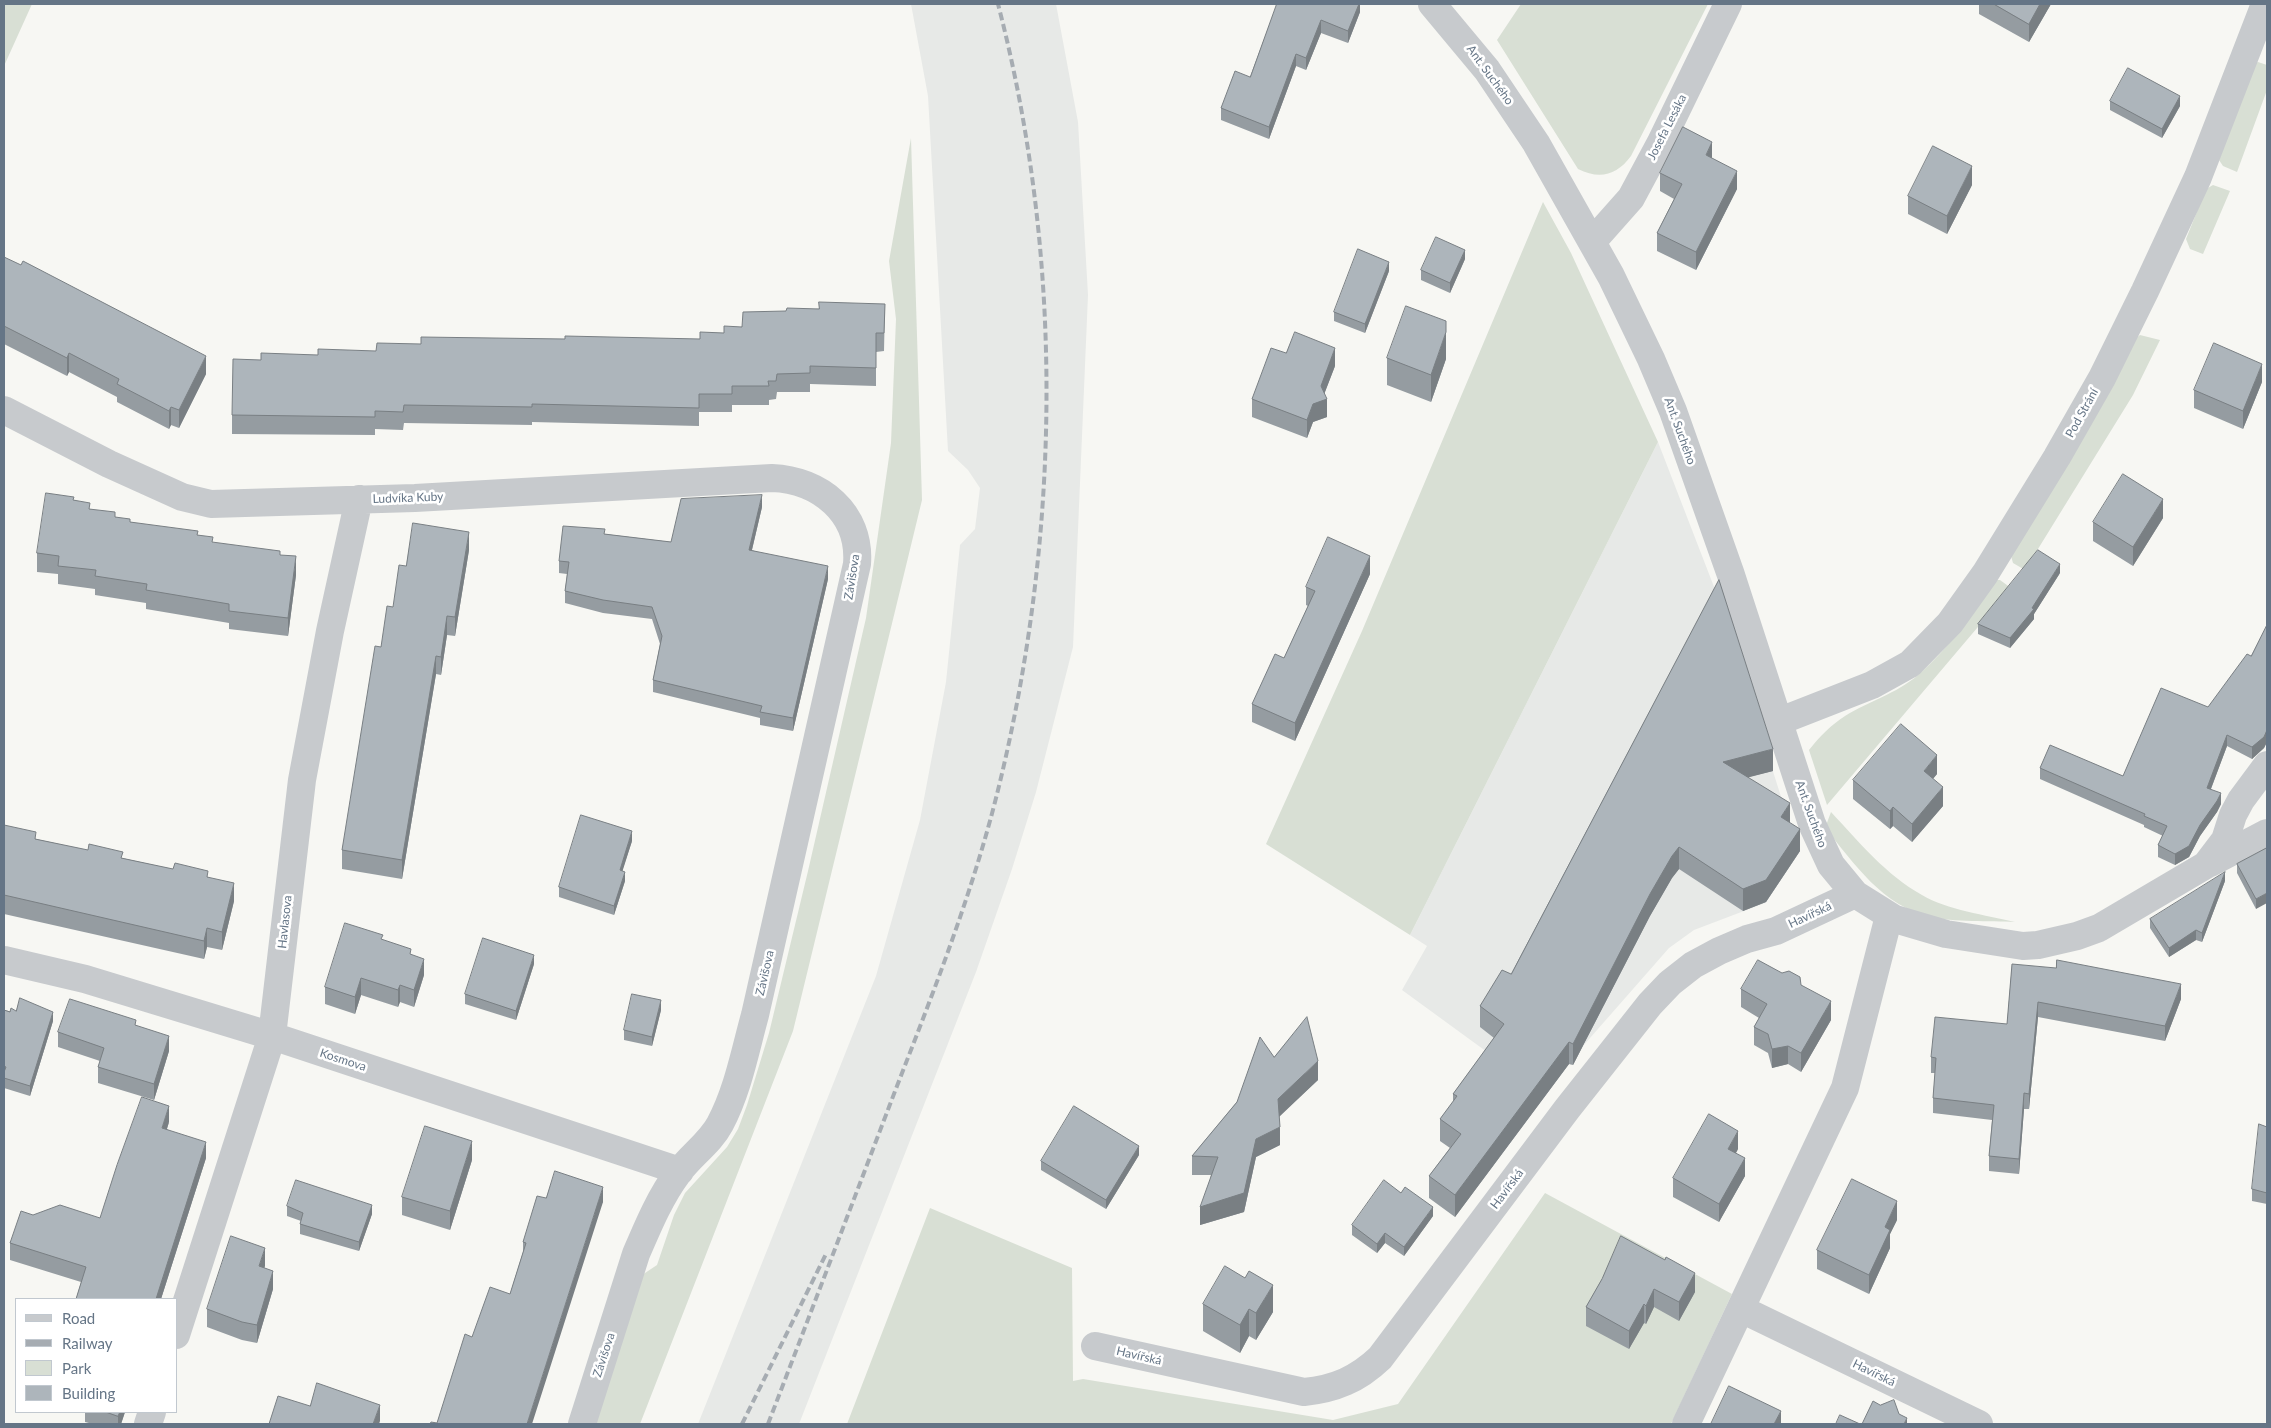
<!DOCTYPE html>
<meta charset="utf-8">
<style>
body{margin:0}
#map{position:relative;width:2271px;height:1428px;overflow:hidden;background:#f7f7f3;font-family:Lato,sans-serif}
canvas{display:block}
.frame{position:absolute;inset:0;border:5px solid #657586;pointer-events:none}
.legend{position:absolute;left:15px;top:1298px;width:162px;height:115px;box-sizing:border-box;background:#fff;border:1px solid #c1c8cf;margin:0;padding:6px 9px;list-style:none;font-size:15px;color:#657586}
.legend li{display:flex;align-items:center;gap:10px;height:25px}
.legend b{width:25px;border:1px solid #c1c8cf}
</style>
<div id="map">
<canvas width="2271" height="1428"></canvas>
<div class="frame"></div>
<ul class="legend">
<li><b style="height:6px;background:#c7cacd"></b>Road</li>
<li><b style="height:6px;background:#a6acb2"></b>Railway</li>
<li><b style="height:14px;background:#d8dfd4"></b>Park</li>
<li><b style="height:14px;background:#adb5bb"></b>Building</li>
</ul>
</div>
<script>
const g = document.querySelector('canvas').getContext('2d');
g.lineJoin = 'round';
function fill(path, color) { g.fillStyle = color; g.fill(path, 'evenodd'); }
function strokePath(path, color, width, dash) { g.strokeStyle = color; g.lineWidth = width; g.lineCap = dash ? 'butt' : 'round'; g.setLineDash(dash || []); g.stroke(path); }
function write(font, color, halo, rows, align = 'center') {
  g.font = font + ' Lato,sans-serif'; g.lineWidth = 5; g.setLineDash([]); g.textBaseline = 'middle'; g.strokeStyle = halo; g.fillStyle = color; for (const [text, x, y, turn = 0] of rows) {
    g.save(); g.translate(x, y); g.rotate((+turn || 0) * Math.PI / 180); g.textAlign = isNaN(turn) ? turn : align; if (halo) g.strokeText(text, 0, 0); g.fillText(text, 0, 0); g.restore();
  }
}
const built = new Path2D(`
 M911 4H1056L1078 122 1088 295 1073 647 1036 792 1012 869 976 972 799 1424H698L876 976 920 820 946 682 960 545 975 529 980 488 968 470 948 451 928 96Z
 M1658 442 1716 592 1790 825 1791 864 1765 903 1694 930 1669 948 1583 1046 1573 1065 1568 1064 1546 1095 1402 990 1427 946 1410 935Z`);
const green = new Path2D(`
 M4 4H32L4 66Z
 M1521 4H1708L1631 156C1617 175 1600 180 1578 169L1497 40Z
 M2258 62 2267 65V90L2237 172 2223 166 2219 160 2255 63Z
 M911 138 922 500 793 1031 640 1424H594L642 1275 657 1265 674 1215 685 1193 727 1147 738 1129 747 1105 769 1033 808 871 866 618 891 443 896 319 889 261Z
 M2213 185 2230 191 2203 254 2190 249 2186 239 2206 189Z
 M1543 202 1571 253 1658 442 1410 935 1266 844 1362 631Z
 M2140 335 2160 340 2133 395 2025 570 2013 563 2011 556 2136 338Z
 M1996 580H2000L2011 588 1827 805 1809 750C1820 736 1831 725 1845 716 1869 701 1896 694 1918 675 1949 649 1972 612 1996 580Z
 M1831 812C1859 842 1886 875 1922 895 1947 910 1986 915 2015 922 1991 921 1952 922 1931 917 1882 906 1855 864 1825 828Z
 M1545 1193 1732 1294 1671 1424H847L930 1208 1072 1268 1073 1381 1083 1379 1333 1420 1398 1404Z`);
const minor = new Path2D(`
 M1432 4 1487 70 1536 143 1611 276 1651 359 1673 411 1731 575 1812 824 1831 865 1855 894 1895 919 1946 934 2023 946 2038 945 2077 936 2099 928 2206 865 2225 840 2233 815 2241 800 2267 765
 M1592 242 1631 198 1661 142 1728 4
 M4 410 109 464 182 497 211 504 415 498 772 478C820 480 861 513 857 564L755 1015C745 1051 738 1090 720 1124 710 1143 691 1155 678 1173 660 1197 648 1226 636 1254L582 1424
 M1780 721 1872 685 1910 664 1950 623 1985 574 2057 457 2102 378 2145 291 2198 177 2265 4
 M2210 863 2267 833
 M4 960 85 979 272 1036 680 1171
 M1741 1309 1979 1424
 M176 1335 272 1036 302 780 330 631 359 499
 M1095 1346 1304 1392C1335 1389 1358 1379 1380 1358L1567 1109 1650 1004 1670 983 1693 965 1719 951 1747 939 1776 931 1855 894
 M148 1424 152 1412
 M1686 1424 1845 1088 1889 916`);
const rail = new Path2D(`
 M742 1424 827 1252
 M768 1424C811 1312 854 1199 897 1086 935 988 974 889 999 786 1061 531 1064 258 998 4`);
const wall = new Path2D(`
 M1277 4H1360V12L1348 43 1321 33 1306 70 1296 66 1269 139 1221 120V108L1250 77Z
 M1979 4H2051L2029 42 1979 14Z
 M2110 101 2180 106 2162 138 2110 110Z
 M1712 159 1737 189 1696 270 1657 251V233L1674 199 1660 191V173Z
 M1972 185 1947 234 1908 214V196Z
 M4 257 206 374 179 428 171 425 169 429 117 402V397L69 372 67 376 4 344Z
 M1465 259 1450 293 1421 280V270Z
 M1389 271 1365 333 1334 321V312Z
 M885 304 884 351 876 352V386L810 384V392H777L776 399 769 400V405H732V412H699V426L532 422V425L404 423 403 430 375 429V435L232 434V415L261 360 376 351 421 344 565 339H700L724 333 786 311Z
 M1387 358 1446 359 1431 402 1387 385Z
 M1335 366 1324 394 1327 417 1313 422 1307 438 1252 417V399Z
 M2262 382 2243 429 2194 408V390Z
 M74 500 90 509 130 522 198 535 213 543 280 555 296 575 288 636 229 629V623L146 609V603L95 595V589L58 584V574L37 572V553Z
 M762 507 752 550 828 579 793 731 760 725V718L653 692V680L660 644 652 619 603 613 565 603V591L567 574 559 573V561L605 534 671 542Z
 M2163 518 2133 566 2093 541V522Z
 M469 550 455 636 447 635 441 675 436 674 402 879 342 869V850L381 647 406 566Z
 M2060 573 2034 614V619L2010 648 1978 634V624Z
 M1370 574 1295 741 1252 722V704L1284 658 1308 606 1306 605V587Z
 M1719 580 1773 771 1748 777 1790 823 1800 851 1766 902 1743 911 1679 869 1672 878 1650 916 1573 1065 1569 1064 1455 1217 1429 1198V1176L1450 1148 1440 1141V1119L1453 1102V1094L1494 1038 1480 1027V1006L1511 974Z
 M2267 625V742L2264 748 2252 759 2227 746 2211 789 2221 804 2217 812 2200 836 2189 857 2175 865 2158 857V845L2163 836 2144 827V825L2040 779V768L2123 776 2208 707 2251 656Z
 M1937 774 1933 779 1943 806 1912 842 1893 826 1890 829 1853 799V780Z
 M4 827 36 839 208 877 234 901 222 950 207 947 204 959 4 914Z
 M632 841 622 871 625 881 614 915 559 897V887Z
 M2267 848 2256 909 2237 873V864Z
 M2225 881 2202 942 2196 940 2169 957 2150 928V919Z
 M383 940 411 955 424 975 414 1007 400 1002 398 1007 361 995 355 1014 325 1004V987Z
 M534 964 516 1020 465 1004V994Z
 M2012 964 2181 999 2165 1041 2038 1017 2029 1109H2024L2019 1174 1989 1171V1156L1992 1120 1933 1113V1098L1935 1073H1931V1057L2007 1024Z
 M1801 985 1831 1020 1801 1072 1788 1064 1772 1068 1768 1053 1754 1045V1027L1759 1018 1741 1007V989Z
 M4 1010 53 1021 30 1096 4 1088Z
 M661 1010 652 1046 624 1040V1030Z
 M136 1025 169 1051 154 1100 98 1083V1067L100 1061 58 1047V1032Z
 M1274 1057 1318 1080 1279 1116 1280 1145 1256 1157 1244 1212 1200 1225 1211 1175H1192V1156Z
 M169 1122 167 1129 206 1158 161 1299H76L81 1282 10 1260V1243L33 1215 100 1218Z
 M2267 1127V1204L2252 1201V1189Z
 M1738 1149 1736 1153 1745 1176 1719 1222 1673 1197V1178Z
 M1139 1155 1106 1209 1041 1170V1161Z
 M472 1160 450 1230 402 1215V1197Z
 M546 1198 603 1202 437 1423 472 1337 510 1294 523 1252V1242Z
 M287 1206 372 1214 359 1251 300 1234V1224L301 1221 287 1216Z
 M1433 1216 1404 1256 1385 1243 1377 1253 1352 1235V1225Z
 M1897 1220 1890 1234V1248L1869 1294 1817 1269V1250Z
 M265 1266 264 1268 273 1289 257 1343 242 1340 207 1327V1309Z
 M1245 1278 1273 1312 1256 1340 1249 1336 1240 1353 1203 1331V1304Z
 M1602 1279 1695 1292 1679 1321 1654 1307 1646 1324 1644 1323 1629 1349 1586 1326V1307Z
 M85 1412H125L121 1424H93L85 1422Z`);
const shadedWall = new Path2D(`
 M1359 4H1360V12L1348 43V31Z
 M2040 4H2051L2029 42V24Z
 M1321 20V33L1306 70V58Z
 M1296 54V66L1269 139V127Z
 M2180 96V106L2162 138V129Z
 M1712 142V160L1706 155Z
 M1972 166V185L1947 234V216Z
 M1737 171V189L1696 270V252Z
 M1465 250V259L1450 293V283Z
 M1389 262V271L1365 333V324Z
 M1446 332V359L1431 402V375Z
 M1335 348V366L1322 400 1327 399V417L1313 422 1307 438V420Z
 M69 353V372L67 376V358Z
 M206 356V374L179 428V410Z
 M2262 364V382L2243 429V411Z
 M171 407V425L169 429V411Z
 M762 495V507L749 562V550Z
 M2163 499V518L2133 566V547Z
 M469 532V550L455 636V617Z
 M296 556V575L288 636V618Z
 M1370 556V574L1295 741V723Z
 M2060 564V573L2034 614V619L2010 648V638L2032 608Z
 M828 566V579L793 731V718Z
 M447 616V635L441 675V657Z
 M436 656V674L402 879V860Z
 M2267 730V742L2264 748 2252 759V747Z
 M2227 735V746L2207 799V788Z
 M1773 749V771L1723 784V762Z
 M1937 755V774L1924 789V771Z
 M1943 787V806L1912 842V824Z
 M2221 793V804L2217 812 2200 836 2189 857 2175 865V854L2200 825Z
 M1790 803V825L1781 817Z
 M1893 807V826L1890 829V811Z
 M1800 829V851L1766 902 1743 911V889Z
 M632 831V841L620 879V870Z
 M1679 847V869L1672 878 1650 916 1573 1065V1044L1650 894 1672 856Z
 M625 872V881L614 915V906Z
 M2225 872V881L2202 942V933Z
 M234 883V901L222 950V932Z
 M2267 893V903L2256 909V899Z
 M207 928V947L204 959V941Z
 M2196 930V940L2169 957V948Z
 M534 955V964L516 1020V1011Z
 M424 959V975L414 1007V990Z
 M361 978V995L355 1014V997Z
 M2181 984V999L2165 1041V1026Z
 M400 985V1002L398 1007V990Z
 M661 1000V1010L652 1046V1037Z
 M1831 1001V1020L1801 1072V1053Z
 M2038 1002V1017L2029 1109V1094Z
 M53 1012V1021L30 1096V1086Z
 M169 1036V1051L154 1100V1084Z
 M1569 1042V1064L1455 1217V1195Z
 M1788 1046V1064L1772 1068V1049Z
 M1318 1061V1080L1278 1118V1099Z
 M2024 1093V1109L2019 1174V1159Z
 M169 1106V1122L162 1144V1128Z
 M1280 1127V1145L1256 1157 1244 1212 1200 1225V1207L1256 1139Z
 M1738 1131V1149L1728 1167V1149Z
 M472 1141V1160L450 1230V1211Z
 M206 1142V1158L161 1299H156Z
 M1139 1146V1155L1106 1209V1200Z
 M1745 1158V1176L1719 1222V1204Z
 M603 1187V1202L532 1424H527Z
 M1897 1201V1220L1890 1234V1248L1869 1294V1275L1885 1227Z
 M372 1205V1214L359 1251V1242Z
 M1433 1207V1216L1404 1256V1247Z
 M1385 1233V1243L1377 1253V1244Z
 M265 1248V1266L259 1284V1266Z
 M273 1271V1289L257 1343V1325Z
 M1695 1273V1292L1679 1321V1302Z
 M1273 1285V1312L1256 1340V1313Z
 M1654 1289V1307L1646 1324V1306Z
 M1644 1304V1323L1629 1349V1331Z
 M1249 1309V1336L1240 1353V1325Z
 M380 1405V1421L379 1424H373Z
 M1781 1411V1424H1774Z
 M120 1412H125L121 1424H118V1416Z
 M1907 1418V1424H1904Z`);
const building = new Path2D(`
 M1277 4H1359L1348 31 1321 20 1306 58 1296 54 1269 127 1221 108 1235 71 1250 77Z
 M1994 4H2040L2029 24Z
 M2128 68 2180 96 2162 129 2110 101Z
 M1683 127 1712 142 1706 155 1737 171 1696 252 1657 233 1682 184 1660 173Z
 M1933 146 1972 166 1947 216 1908 196Z
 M1436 237 1465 250 1450 283 1421 270Z
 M1358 249 1389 262 1365 324 1334 312Z
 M4 257 21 265 23 261 206 356 179 410 171 407 169 411 117 384 119 379 69 353 67 358 4 326Z
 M819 302 885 304 884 333H876V368L810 366V373L777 374 776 381H768L769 386H732V394H699V408L532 404V407L404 405 403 412 375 411V417L232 415 233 359 261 360V353L318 355V349L376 351 377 343 421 344V337L565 339V336L700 339V332L724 333V326L742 327 743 312 786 311 787 308 819 309Z
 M1406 306 1446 321V332L1431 375 1387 358Z
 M1295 332 1335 348 1321 386 1327 399 1313 404 1307 420 1252 399 1271 348 1286 353Z
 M2214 343 2262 364 2243 411 2194 390Z
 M2123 474 2163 499 2133 547 2093 522Z
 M46 493 74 497 73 500 90 503 89 509 115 512V517L130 519V522L198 531 197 535 213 537 212 542 280 551V555L296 556 288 618 229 611V604L146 590 147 584 95 576 96 570 58 566 59 556 37 553Z
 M762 495 749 550 828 566 793 718 760 712 762 706 653 680 662 636 652 607 603 600 565 591 569 562 559 561 563 526 605 529 604 534 671 542 681 499Z
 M413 523 469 532 455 617 447 616 441 657 436 656 402 860 342 850 375 646 381 647 387 606 393 607 399 565 406 566Z
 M1328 537 1370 556 1295 723 1252 704 1275 654 1284 658 1315 591 1306 587Z
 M2038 550 2060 564 2032 608 2034 609 2010 638 1978 624Z
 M1719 580 1773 749 1723 762 1790 803 1781 817 1800 829 1766 880 1743 889 1679 847 1672 856 1650 894 1573 1044 1569 1042 1455 1195 1429 1176 1461 1134 1440 1119 1457 1096 1453 1094 1504 1024 1480 1006 1502 970 1511 974Z
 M2267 625V730L2264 737 2252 747 2227 735 2207 788 2221 793 2217 801 2200 825 2189 846 2175 854 2158 845 2167 826 2144 816 2145 814 2040 768 2050 745 2123 776 2161 688 2208 707 2247 654 2251 656Z
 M1901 724 1937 755 1924 771 1943 787 1912 824 1893 807 1890 811 1853 780Z
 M581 815 632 831 620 870 625 872 614 906 559 887Z
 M4 825 36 832 35 839 88 850 89 844 123 852 121 858 173 869 175 863 208 871 207 877 234 883 222 932 207 928 204 941 4 895Z
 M2267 848V893L2256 899 2237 864Z
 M2225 872 2202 933 2196 930 2169 948 2150 919Z
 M345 923 383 935 381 939 411 949 410 954 424 959 414 990 400 985 398 990 361 978 355 997 325 987Z
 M483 938 534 955 516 1011 465 994Z
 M1758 960 1782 973 1789 971 1800 977 1801 985 1831 1001 1801 1053 1788 1046 1772 1049 1768 1034 1754 1027 1767 1004 1741 989Z
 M2057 960 2181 984 2165 1026 2038 1002 2029 1094 2024 1093 2019 1159 1989 1156 1994 1105 1933 1098 1936 1058 1931 1057 1935 1017 2007 1024 2012 964 2056 968Z
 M632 994 661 1000 652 1037 624 1030Z
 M20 998 53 1012 30 1086 4 1078V1072L6 1067 4 1066V1010L10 1012 11 1008 16 1011Z
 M70 999 136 1020 135 1025 169 1036 154 1084 98 1067 104 1048 58 1032Z
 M1307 1017 1318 1061 1278 1099 1280 1127 1256 1139 1244 1193 1200 1207 1218 1157 1192 1156 1237 1102 1260 1037 1274 1057Z
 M142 1097 169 1106 162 1128 206 1142 156 1299H76L86 1267 10 1243 21 1211 33 1215 60 1205 100 1218 117 1165Z
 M1074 1106 1139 1146 1106 1200 1041 1161Z
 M1709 1114 1738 1131 1728 1149 1745 1158 1719 1204 1673 1178Z
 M2259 1124 2267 1127V1193L2252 1189Z
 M425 1126 472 1141 450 1211 402 1197Z
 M555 1171 603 1187 527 1424H430L431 1422 437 1423 465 1334 472 1337 490 1287 510 1294 526 1243 523 1242 537 1196 546 1198Z
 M1852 1179 1897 1201 1885 1227 1890 1230 1869 1275 1817 1250Z
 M296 1180 372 1205 359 1242 300 1224 303 1213 287 1206Z
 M1384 1180 1401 1193 1405 1187 1433 1207 1404 1247 1385 1233 1377 1244 1352 1225Z
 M231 1236 265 1248 259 1266 273 1271 257 1325 242 1322 207 1309Z
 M1621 1236 1665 1260 1666 1257 1695 1273 1679 1302 1654 1289 1646 1306 1644 1304 1629 1331 1586 1307 1602 1279Z
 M1225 1266 1245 1278 1249 1271 1273 1285 1256 1313 1249 1309 1240 1325 1203 1304Z
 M317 1383 380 1405 373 1424H269L278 1396 310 1406Z
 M1729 1386 1781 1411 1774 1424H1711Z
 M1894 1400 1899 1414 1907 1418 1904 1424H1862L1873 1401 1880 1405Z
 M106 1412H120L118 1416Z
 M1840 1415 1860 1424H1836Z`);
const streetNames = [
 ["Ant. Suchého",1490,75,54],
 ["Josefa Lesáka",1667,127,-63],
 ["Pod Strání",2082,413,-61],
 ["Ant. Suchého",1680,431,70],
 ["Ludvíka Kuby",408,498,-2],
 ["Závišova",852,577,-81],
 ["Ant. Suchého",1811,814,70],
 ["Havířská",1810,915,-25],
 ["Havlasova",285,922,-84],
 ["Závišova",765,973,-77],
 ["Kosmova",343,1060,18],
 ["Havířská",1507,1189,-53],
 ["Závišova",604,1355,-72],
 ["Havířská",1139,1356,13],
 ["Havířská",1874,1373,26]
];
fill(built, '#e7e9e7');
fill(green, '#d8dfd4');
strokePath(minor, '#c7cacd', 28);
strokePath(rail, '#a6acb2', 4, [8, 4]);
fill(wall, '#959ca1');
fill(shadedWall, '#797f83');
fill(building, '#adb5bb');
strokePath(building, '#797f83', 1);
write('12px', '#657586', '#fff', streetNames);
</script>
